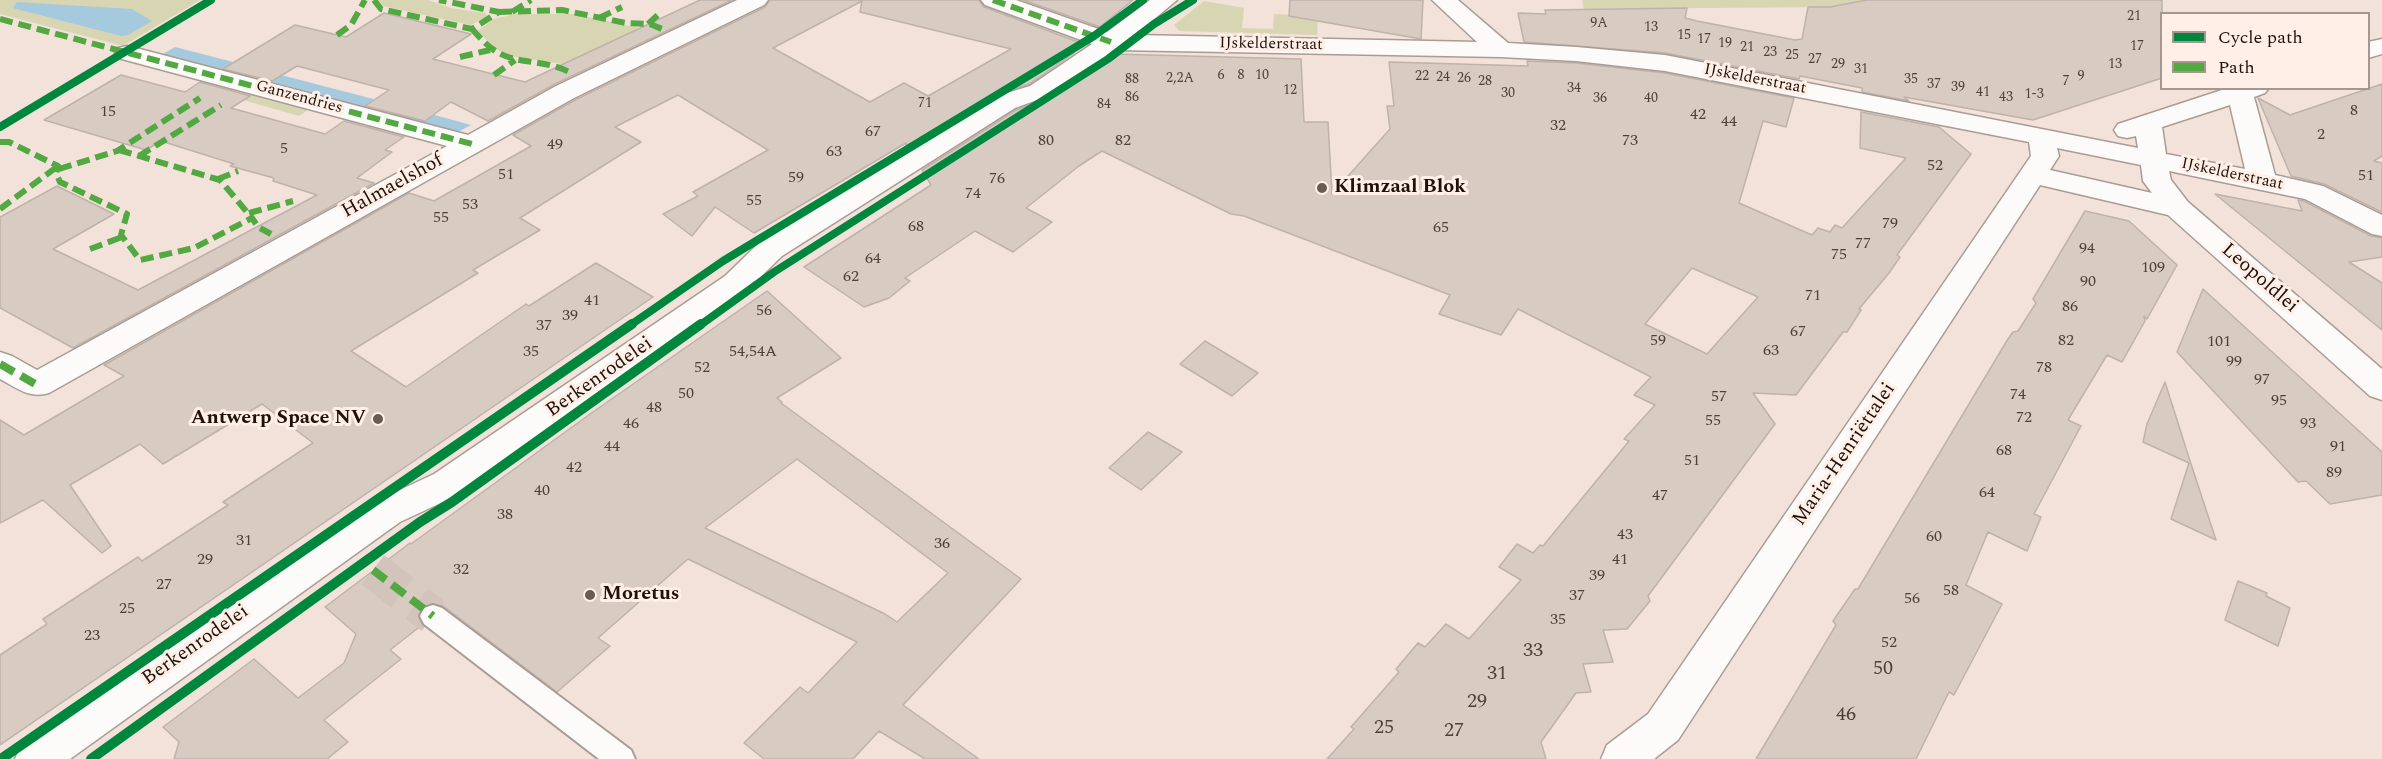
<!DOCTYPE html>
<meta charset="utf-8">
<style>
body{margin:0}
#map{position:relative;width:2382px;height:759px;overflow:hidden;background:#f2e2da;font-family:Spectral,serif}
canvas{display:block}
.legend{position:absolute;left:2160px;top:12px;width:210px;height:78px;box-sizing:border-box;background:#ffefe7;border:2px solid #a5978f;margin:0;padding:8px 10px;list-style:none;font-size:18px;color:#1e120b}
.legend li{display:flex;align-items:center;gap:12px;height:30px}
.legend b{width:30px;border:2px solid #a5978f}
</style>
<div id="map">
<canvas width="2382" height="759"></canvas>
<ul class="legend">
<li><b style="height:8px;background:#00873e"></b>Cycle path</li>
<li><b style="height:8px;background:#52a841"></b>Path</li>
</ul>
</div>
<script>
const g = document.querySelector('canvas').getContext('2d');
g.lineJoin = 'round';
function fill(path, color) { g.fillStyle = color; g.fill(path, 'evenodd'); }
function strokePath(path, color, width, dash) { g.strokeStyle = color; g.lineWidth = width; g.lineCap = dash ? 'butt' : 'round'; g.setLineDash(dash || []); g.stroke(path); }
function write(font, color, halo, rows, align = 'center') {
  g.font = font + ' Spectral,serif'; g.lineWidth = 6; g.setLineDash([]); g.textBaseline = 'middle'; g.strokeStyle = halo; g.fillStyle = color; for (const [text, x, y, turn = 0] of rows) {
    g.save(); g.translate(x, y); g.rotate((+turn || 0) * Math.PI / 180); g.textAlign = isNaN(turn) ? turn : align; if (halo) g.strokeText(text, 0, 0); g.fillText(text, 0, 0); g.restore();
  }
}
const green = new Path2D(`
 M0 0H200L123 46 0 14Z
 M378 0H428L451 8 485 13 488 16 471 25 383 6Z
 M1582 0H1892L1830 7 1584 9Z
 M1204 1 1244 8 1242 28 1273 29 1274 14 1318 16 1317 35 1179 31 1174 25Z
 M516 14H574L640 28 563 64 509 56 493 47 478 31 493 19Z
 M247 92 309 109 299 116 236 98Z`);
const water = new Path2D(`
 M17 2 132 9 152 21 128 35 121 36 13 8Z
 M175 47 264 70 252 78 161 55Z
 M281 75 381 101 369 109 269 83Z
 M402 106 471 125 456 133 390 115Z`);
const building = new Path2D(`
 M700 0H732L555 84 488 121 451 102 425 121 365 106 389 90 297 66 272 81 223 69 295 25 346 37 384 13 471 34 433 59 525 82Z
 M770 0H979L984 7 1081 43 1069 53H1074L1029 84 996 94 908 148 906 143 754 233 715 207 692 236 663 214 698 196 693 192 768 150 678 95 615 127 641 142 520 218 540 230 473 270 478 273 351 351 406 387 526 304 529 306 596 263 653 297 0 745V655L47 624 43 619 138 557 142 561 228 505 223 502 313 443 262 404 163 464 140 444 70 485 111 546 102 553 43 500 0 523V420L24 435 124 376 104 365 409 193 434 201 531 146 513 135 575 100 765 7ZM862 1 860 12 1011 49 928 96 904 83 870 102 773 48Z
 M1023 0H1133L1100 27Z
 M1290 0H1423L1421 39 1289 16Z
 M1867 0H2162V78L2033 120 1904 97 1909 101 1862 92V88L1800 76 1799 79 1665 53 1524 42 1518 13 1546 14 1545 10 1687 8 1685 18 1697 21 1795 40 1802 39 1808 7H1830Z
 M1113 54 1301 59 1304 122H1328L1332 194 1390 129 1387 106H1394L1389 62 1528 66 1527 61 1576 63 1665 73 1794 98 1786 127 1763 121 1739 203 1812 235 1818 228 1830 232 1835 225 1842 228 1906 158 1860 148 1861 112 1939 127 1971 154 1897 255 1900 257 1889 273 1859 309 1861 310 1847 332H1843L1796 395 1753 393 1775 424 1648 596 1650 601 1627 629 1603 630 1613 662 1583 664 1591 692 1576 693 1541 742 1546 759H1327L1354 729 1351 727 1399 672 1396 669 1418 643 1425 647 1446 624 1469 639 1521 580 1499 567 1517 544 1533 553 1540 545 1543 546 1629 441 1624 439 1655 405 1634 395 1651 377 1518 309 1501 335 1439 314 1450 295 1244 216 1231 214 1102 151 1079 166 1026 208 1052 222 1013 252 975 231 905 278 910 281 889 298 864 307 804 267 931 185 922 170 1016 110 1049 98ZM1692 268 1758 297 1707 354 1645 324Z
 M121 75 185 92 200 82 250 96 231 108 325 134 344 121 404 137 385 150 392 152 357 178 374 183 73 348 0 308V217L57 186 114 214 53 249 138 290 317 195 273 181 274 178 230 166 234 164 161 141 146 150 44 120Z
 M2382 84V156L2374 161 2382 163V212L2324 184 2291 176 2258 98 2290 115Z
 M2215 194 2302 211 2298 200 2304 201 2371 236 2382 238V257L2349 262 2382 283V330Z
 M2085 211 2129 221 2177 265 2147 319 2144 316 2145 321 2122 362 2107 355 2068 420 2081 426 2034 514 2041 517 2027 551 1988 532 1966 585 2002 604 1954 695 1949 692 1916 759H1756L1836 625 1833 621 1855 589H1858L2008 339 2013 332 2018 331 2036 303 2033 299Z
 M2203 289 2382 452V495L2330 504 2306 481 2298 482 2177 352Z
 M767 291 841 358 777 398 782 402 781 403 1021 579 903 705 979 759H925L879 731 853 759H764L744 743 800 687 808 693 857 642 688 559 598 638 610 646 557 692 443 606 432 603 423 606 418 615 422 625 390 650 401 659 324 720 348 742 327 759H174L179 742 163 727 254 659 298 698 344 663 356 634 325 607 410 543 411 544 590 414ZM797 459 948 573 897 622 885 614 705 528Z
 M1205 341 1258 373 1232 396 1180 364Z
 M2165 382 2190 461 2216 540 2171 519 2189 463 2143 442 2147 424Z
 M1148 432 1182 452 1141 490 1109 468Z
 M2238 581 2267 593 2266 596 2290 608 2278 646 2225 620Z`);
const streetTunnel = new Path2D(`
 M373 570 433 616`);
const lane = new Path2D(`
 M433 605 442 608 631 750 635 759H599L424 624 420 616 424 608Z`);
const street = new Path2D(`
 M737 0H768L764 5 574 98 49 393C29 399 17 388 0 379V352L12 356 37 370 447 146 118 58 115 53 118 48 127 46 136 48 468 135 556 86Z
 M981 0H1016L1107 32 1150 0H1177L1135 35 1477 42 1432 0H1458L1508 43 1576 47 1665 55 2138 148 2136 136 2127 138 2118 136 2114 130 2118 124 2228 88H2269L2265 93 2254 97 2275 175 2323 186 2382 215V236L2372 234 2305 199 2169 171 2171 180 2188 202 2382 369V400L2370 396 2168 215 2040 185 1678 740 1654 759H1601L1607 745 1648 714 2031 156 2029 142 1665 71 1576 61 1501 57 1116 50 1048 96 1015 108 782 256 747 290 460 494 400 522 70 759H15L21 745 374 502 434 474 725 276 760 242 977 108 997 96 1030 86 1092 44 985 5ZM2230 105 2245 169 2166 154 2162 127ZM2057 148 2141 165 2143 181 2152 193 2050 170 2059 156Z
 M2382 39V54L2368 58V42Z`);
const quietFar1 = new Path2D(`
 M374 0 381 9 472 29 499 12 439 0
 M993 0 1111 42
 M499 12 562 10 626 23 650 24 662 29
 M512 12 531 0
 M599 18 622 7
 M0 19 472 144
 M648 24 661 12
 M472 29C480 38 487 46 497 52 519 65 546 59 571 73
 M337 35 351 25 365 0
 M460 57 490 50
 M494 75 515 60
 M0 142H9L58 166 56 173 60 182 127 214 121 235 140 260 194 248 252 218 258 227 271 234
 M119 150 220 180 252 218
 M139 156 221 105
 M59 169 117 151 200 98
 M218 179 238 171
 M0 209 58 166
 M249 213 293 201
 M90 249 122 237`);
const quiet = new Path2D(`
 M0 364 37 385
 M373 570 433 616`);
const cyclewayFar1 = new Path2D(`
 M0 127 211 0
 M629 326 723 261 1094 36 1143 0
 M699 326 774 272 1108 59 1154 24 1193 0`);
const cycleway = new Path2D(`
 M1 759 632 324
 M91 759 420 522 452 502 701 324`);
const markers = [
 [1322,188,6,"#685b53"],
 [378,419,6,"#685b53"],
 [590,595,6,"#685b53"]
];
const farNumbernames = [
 ["21",2134,17],
 ["9A",1599,24],
 ["13",1651,28],
 ["15",1684,36],
 ["17",1704,40],
 ["19",1725,44],
 ["17",2137,47],
 ["21",1747,48],
 ["23",1770,53],
 ["25",1792,56],
 ["27",1815,60],
 ["29",1838,65],
 ["13",2115,65],
 ["31",1861,70],
 ["6",1221,76],
 ["8",1241,76],
 ["10",1262,76],
 ["22",1422,77],
 ["9",2081,77],
 ["24",1443,78],
 ["2,2A",1180,79],
 ["26",1464,79],
 ["88",1132,80],
 ["35",1911,80],
 ["28",1485,82],
 ["7",2066,82],
 ["37",1934,85],
 ["39",1958,88],
 ["34",1574,89],
 ["12",1290,91],
 ["41",1983,93],
 ["30",1508,94],
 ["1-3",2034,95],
 ["86",1132,98],
 ["43",2006,98],
 ["36",1600,99],
 ["40",1651,99],
 ["71",925,104],
 ["84",1104,105]
];
const farStreetnames = [
 ["IJskelderstraat",1271,45,1],
 ["IJskelderstraat",1755,80,11],
 ["Ganzendries",299,98,15],
 ["IJskelderstraat",2232,175,12]
];
const numberNames = [
 ["8",2354,112],
 ["15",108,113],
 ["42",1698,116],
 ["44",1729,123],
 ["32",1558,127],
 ["67",873,133],
 ["2",2321,136],
 ["80",1046,142],
 ["82",1123,142],
 ["73",1630,142],
 ["49",555,146],
 ["5",284,150],
 ["63",834,153],
 ["52",1935,167],
 ["51",506,176],
 ["51",2366,177],
 ["59",796,179],
 ["76",997,180],
 ["74",973,195],
 ["55",754,202],
 ["53",470,206],
 ["55",441,219],
 ["79",1890,225],
 ["68",916,228],
 ["65",1441,229],
 ["77",1863,245],
 ["94",2087,250],
 ["75",1839,256],
 ["64",873,260],
 ["109",2153,269],
 ["62",851,278],
 ["90",2088,283],
 ["71",1813,297],
 ["41",592,302],
 ["86",2070,308],
 ["56",764,312],
 ["39",570,317],
 ["37",544,327],
 ["67",1798,333],
 ["59",1658,342],
 ["82",2066,342],
 ["101",2219,343],
 ["63",1771,352],
 ["35",531,353],
 ["54,54A",753,353],
 ["99",2234,363],
 ["52",702,369],
 ["78",2044,369],
 ["97",2262,381],
 ["50",686,395],
 ["74",2018,396],
 ["57",1719,398],
 ["95",2279,402],
 ["48",654,409],
 ["72",2024,419],
 ["55",1713,422],
 ["46",631,425],
 ["93",2308,425],
 ["44",612,448],
 ["91",2338,448],
 ["68",2004,452],
 ["51",1692,462],
 ["42",574,469],
 ["89",2334,474],
 ["40",542,492],
 ["64",1987,494],
 ["47",1660,497],
 ["38",505,516],
 ["43",1625,536],
 ["60",1934,538],
 ["31",244,542],
 ["36",942,545],
 ["29",205,561],
 ["41",1620,561],
 ["32",461,571],
 ["39",1597,577],
 ["27",164,586],
 ["58",1951,592],
 ["37",1577,597],
 ["56",1912,600],
 ["25",127,610],
 ["35",1558,621],
 ["23",92,637],
 ["52",1889,644]
];
const streetNames = [
 ["Halmaelshof",393,187,-29],
 ["Leopoldlei",2259,279,41],
 ["Berkenrodelei",600,378,-35],
 ["Maria-Henriëttalei",1845,455,-56],
 ["Berkenrodelei",196,646,-35]
];
const poiNames = [
 ["Klimzaal Blok",1334,188],
 ["Antwerp Space NV",366,419,"right"],
 ["Moretus",602,595]
];
const nearNumbernames = [
 ["33",1533,652],
 ["50",1883,670],
 ["31",1497,675],
 ["29",1477,703],
 ["46",1846,716],
 ["25",1384,729],
 ["27",1454,732]
];
fill(green, '#d8d5b3');
fill(water, '#a5cade');
fill(building, '#d8cbc2');
strokePath(building, '#beb2aa', 1.5);
strokePath(streetTunnel, '#d2c3bb', 37, [37, 18]);
strokePath(lane, '#a99c95', 4);
strokePath(street, '#a99c95', 3);
fill(lane, '#fdfbf9');
fill(street, '#fdfbf9');
strokePath(quietFar1, '#52a841', 6, [13, 6]);
strokePath(quiet, '#52a841', 8, [16, 8]);
strokePath(cyclewayFar1, '#00873e', 8);
strokePath(cycleway, '#00873e', 10);
for (const [x, y, r, color] of markers) { const dot = new Path2D(); dot.arc(x, y, r, 0, 2 * Math.PI); g.fillStyle = color; g.fill(dot); strokePath(dot, '#ffefe7', 2); }
write('14px', '#4e413a', null, farNumbernames);
write('16px', '#1e120b', '#ffefe7', farStreetnames);
write('16px', '#4e413a', null, numberNames);
write('20px', '#1e120b', '#ffefe7', streetNames);
write('bold 20px', '#1e120b', '#ffefe7', poiNames, 'left');
write('20px', '#4e413a', null, nearNumbernames);
</script>
